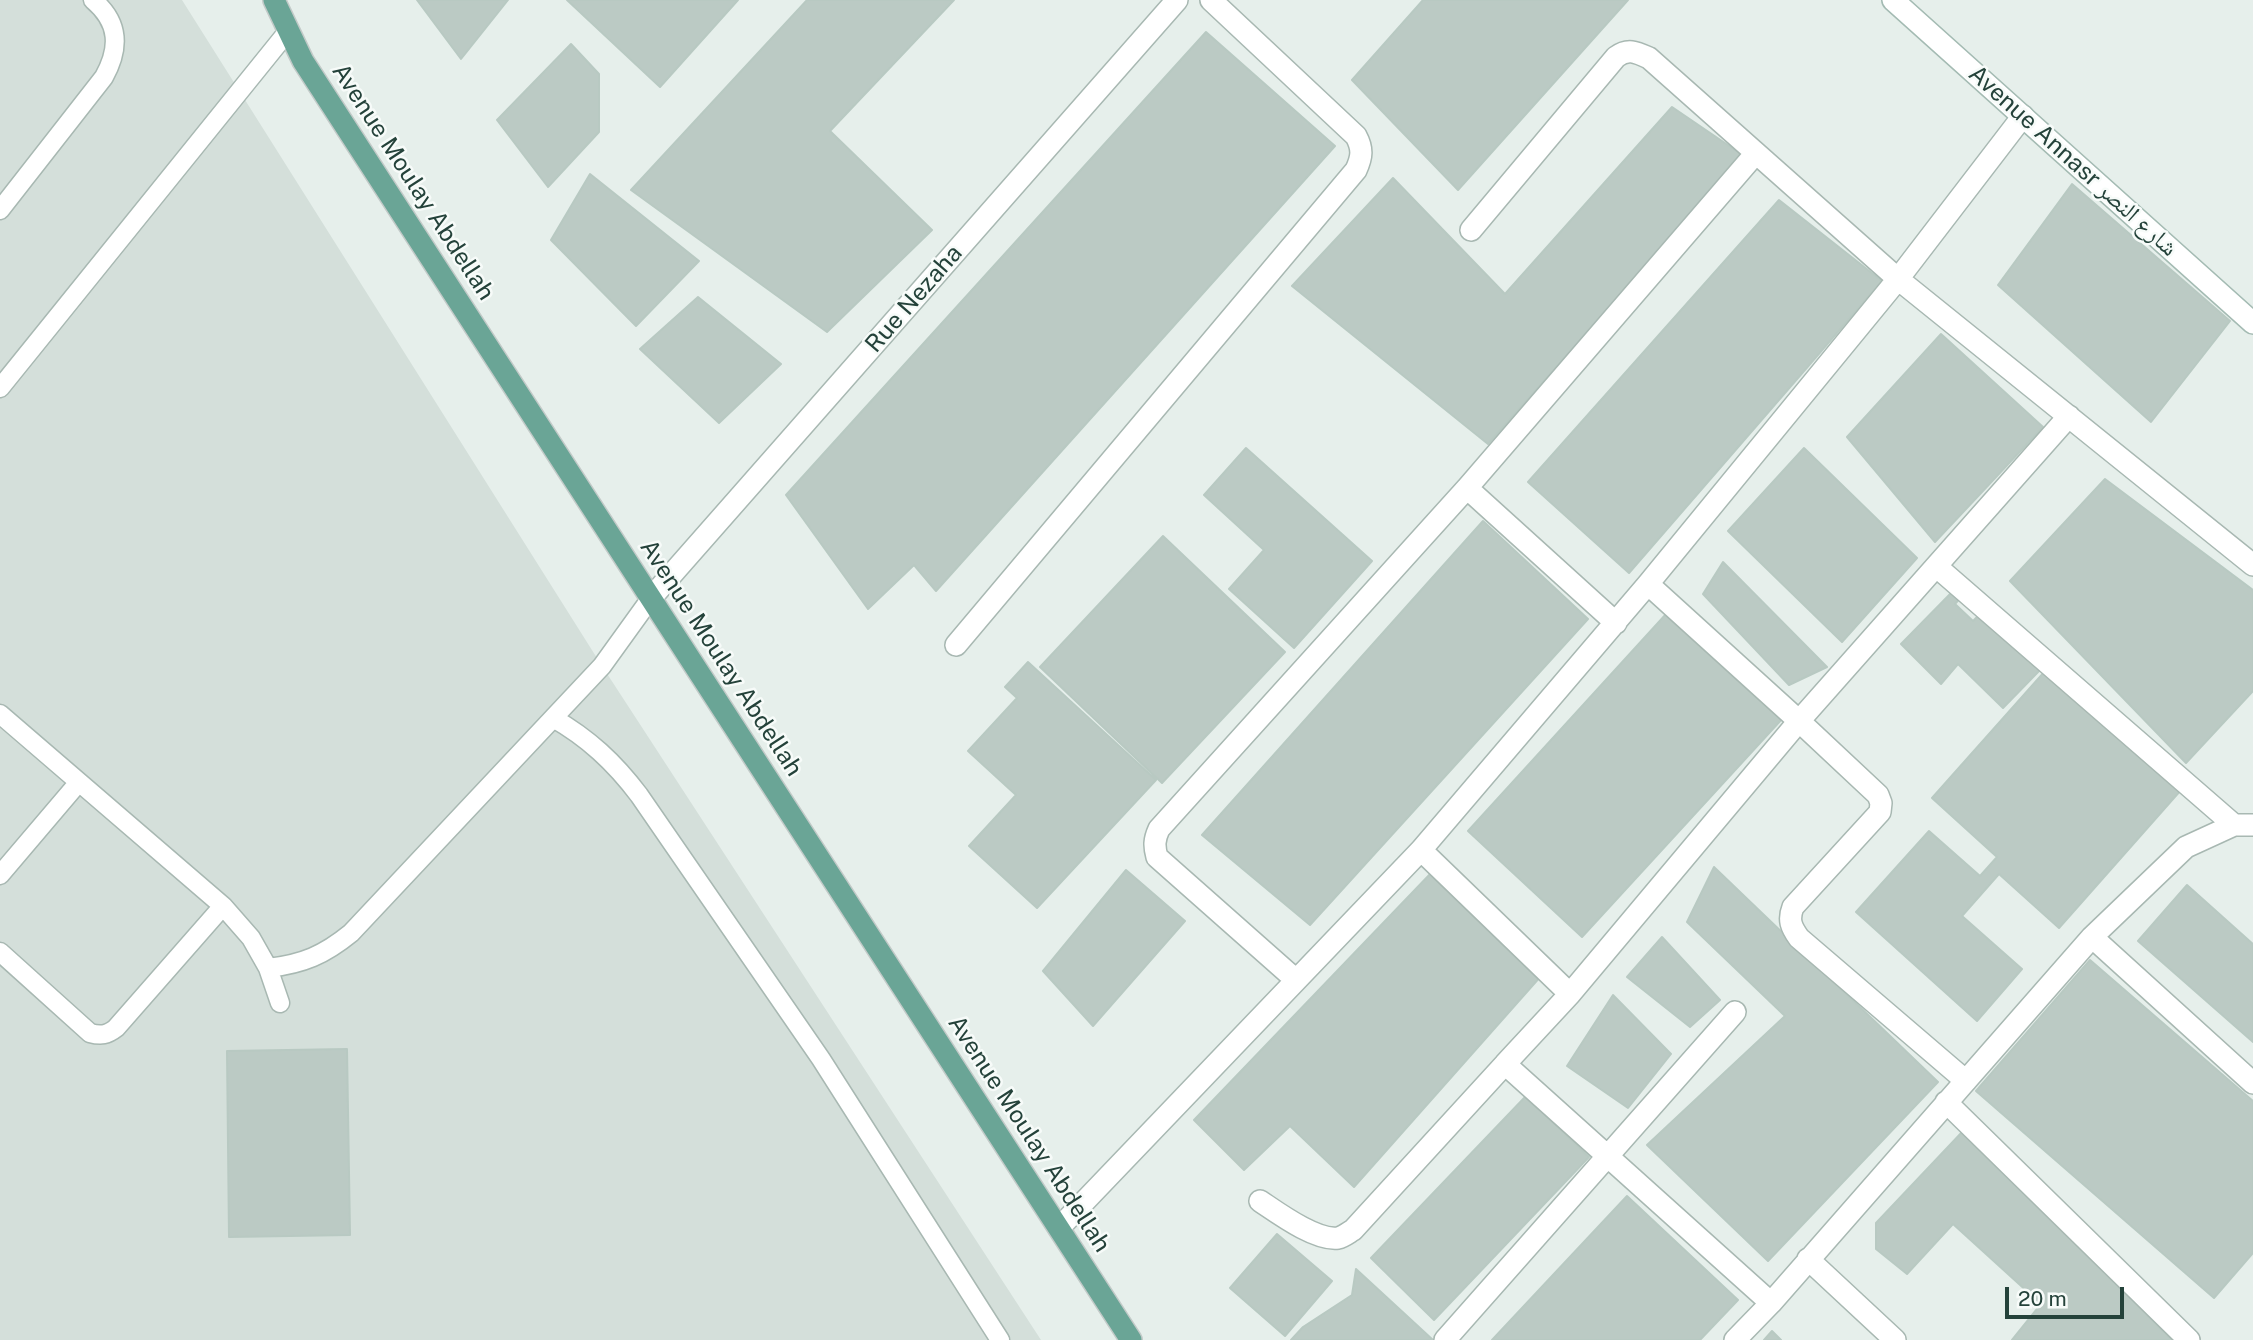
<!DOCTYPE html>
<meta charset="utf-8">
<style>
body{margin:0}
#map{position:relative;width:2253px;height:1340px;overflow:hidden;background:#e6efeb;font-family:"Public Sans",sans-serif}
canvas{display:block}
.scale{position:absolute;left:2005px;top:1287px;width:119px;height:32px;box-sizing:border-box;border:4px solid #24423a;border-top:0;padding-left:9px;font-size:21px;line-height:24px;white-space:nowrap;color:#24423a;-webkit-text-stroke:5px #f7fbf9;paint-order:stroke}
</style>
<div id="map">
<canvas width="2253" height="1340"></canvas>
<div class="scale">20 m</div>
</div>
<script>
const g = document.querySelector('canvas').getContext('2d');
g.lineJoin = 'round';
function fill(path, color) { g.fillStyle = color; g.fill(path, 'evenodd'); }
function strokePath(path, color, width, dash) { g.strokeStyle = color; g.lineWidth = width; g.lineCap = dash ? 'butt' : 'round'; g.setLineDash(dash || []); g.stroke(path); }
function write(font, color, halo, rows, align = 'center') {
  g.font = font + ' "Public Sans","Noto Naskh Arabic",sans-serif'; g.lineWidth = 5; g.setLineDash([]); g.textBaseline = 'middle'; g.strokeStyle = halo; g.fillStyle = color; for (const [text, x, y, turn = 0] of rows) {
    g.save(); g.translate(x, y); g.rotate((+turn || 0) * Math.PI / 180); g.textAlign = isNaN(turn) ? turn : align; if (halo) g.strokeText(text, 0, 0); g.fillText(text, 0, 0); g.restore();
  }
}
const built = new Path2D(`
 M0 0H182L602 666 1041 1340H0Z`);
const building = new Path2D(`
 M417 0H508L461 59Z
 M567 0H738L660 87Z
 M807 0H954L830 131 932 230 827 332 631 190Z
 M1423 0H1628L1458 190 1352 80Z
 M1206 32 1335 146 936 591 914 565 868 609 786 495Z
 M571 44 599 74V132L548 187 497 120Z
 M1672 107 1744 156 1488 444 1292 286 1393 178 1505 294Z
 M590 174 699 261 636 326 551 240Z
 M2072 184 2230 321 2151 422 1998 285Z
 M1779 200 1882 281 1629 573 1528 482Z
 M698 297 781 364 719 423 640 349Z
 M1941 334 2043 427 1935 542 1847 437Z
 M1246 448 1372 561 1294 648 1229 589 1264 550 1204 495Z
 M1804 448 1917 558 1842 642 1728 531Z
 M2105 479 2253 590V691L2186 763 2010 581Z
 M1483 521 1588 619 1310 925 1202 835Z
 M1163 536 1285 652 1162 783 1040 667Z
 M1723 562 1827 667 1789 685 1703 594Z
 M1954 590 1961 597 1955 604 1973 621 1981 613 2040 670 2003 708 1958 664 1941 684 1901 644Z
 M1667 613 1782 719 1582 937 1468 831Z
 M1028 662 1156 780 1037 908 969 846 1016 795 968 751 1017 698 1005 687Z
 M2046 670 2181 790 2059 928 1999 874 1962 916 2022 969 1977 1021 1856 912 1929 831 1980 876 1997 857 1932 798Z
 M1714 867 1938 1082 1768 1261 1647 1145 1785 1016 1687 922Z
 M1126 870 1185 921 1093 1026 1043 971Z
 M1433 871 1541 976 1354 1187 1290 1126 1244 1170 1194 1120Z
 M2187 885 2253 944V1042L2138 941Z
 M1662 937 1720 1000 1690 1027 1627 977Z
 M2090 960 2253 1101V1253L2214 1298 1976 1091Z
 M1613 995 1671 1054 1628 1108 1567 1066Z
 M347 1049 350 1235 229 1237 227 1051Z
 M1526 1096 1589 1157 1434 1320 1371 1258Z
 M1964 1130 2172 1340H2012L2041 1304 1953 1224 1907 1274 1876 1249V1223Z
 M1627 1196 1738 1300 1700 1340H1492Z
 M1277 1234 1332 1281 1285 1336 1230 1288Z
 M1356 1269 1433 1340H1291L1303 1327 1352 1295Z
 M1772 1331 1781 1340H1764Z`);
const lane = new Path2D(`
 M0 210 104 77C120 48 120 23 93 0
 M0 388 289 30
 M0 714 223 906 251 938 268 968 280 1003
 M553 718C588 738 614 762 639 795L821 1059 1000 1340
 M0 875 79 782
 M0 952 90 1033C101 1036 107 1035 116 1028L223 906
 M268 968C303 964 324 955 351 933L602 666 651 598`);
const street = new Path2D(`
 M1471 230 1616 57C1628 48 1636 52 1649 58L1898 279 2253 565
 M1467 488 1616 623
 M1937 567 2234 825
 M1648 584 1799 721 1878 795 1881 803 1880 812 1793 907C1788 920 1791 927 1799 938L1966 1081
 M651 598 1177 0
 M956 645 1356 170C1362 157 1363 149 1356 136L1211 0
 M1421 850 1570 994
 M2092 937 2253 1083
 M1296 980 1157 857C1154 846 1154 840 1159 829L1467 488 1756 153
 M1946 1102 2189 1340
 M1260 1201C1278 1213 1316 1241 1338 1238 1343 1237 1348 1233 1353 1230L1505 1064
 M1059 1228 1421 850 1648 584 1898 279 2023 116
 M1808 1259 1895 1340
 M1771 1303 1505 1064 1570 994 1799 721 2069 416
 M1445 1340 1735 1012
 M1735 1340 1771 1303 2092 937 2186 847 2234 825H2253`);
const secondary = new Path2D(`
 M1893 0 2253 323`);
const primary = new Path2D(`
 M274 0 303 61 1131 1340`);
const streetNames = [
 ["Avenue Annasr شارع النصر",2073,161,42],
 ["Avenue Moulay Abdellah",413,182,57],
 ["Rue Nezaha",914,299,-49],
 ["Avenue Moulay Abdellah",721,658,57],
 ["Avenue Moulay Abdellah",1029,1134,57]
];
fill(built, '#d4dfda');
fill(building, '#bbcac4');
strokePath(building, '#b8c9c2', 2);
strokePath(lane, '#a8b8b2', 21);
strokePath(street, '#a8b8b2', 24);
strokePath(secondary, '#a4bbb3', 24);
strokePath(primary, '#c2cac8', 24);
strokePath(lane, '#fff', 18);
strokePath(street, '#fff', 21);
strokePath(secondary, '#fff', 21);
strokePath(primary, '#6aa596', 21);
write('24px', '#24423a', '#f7fbf9', streetNames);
</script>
